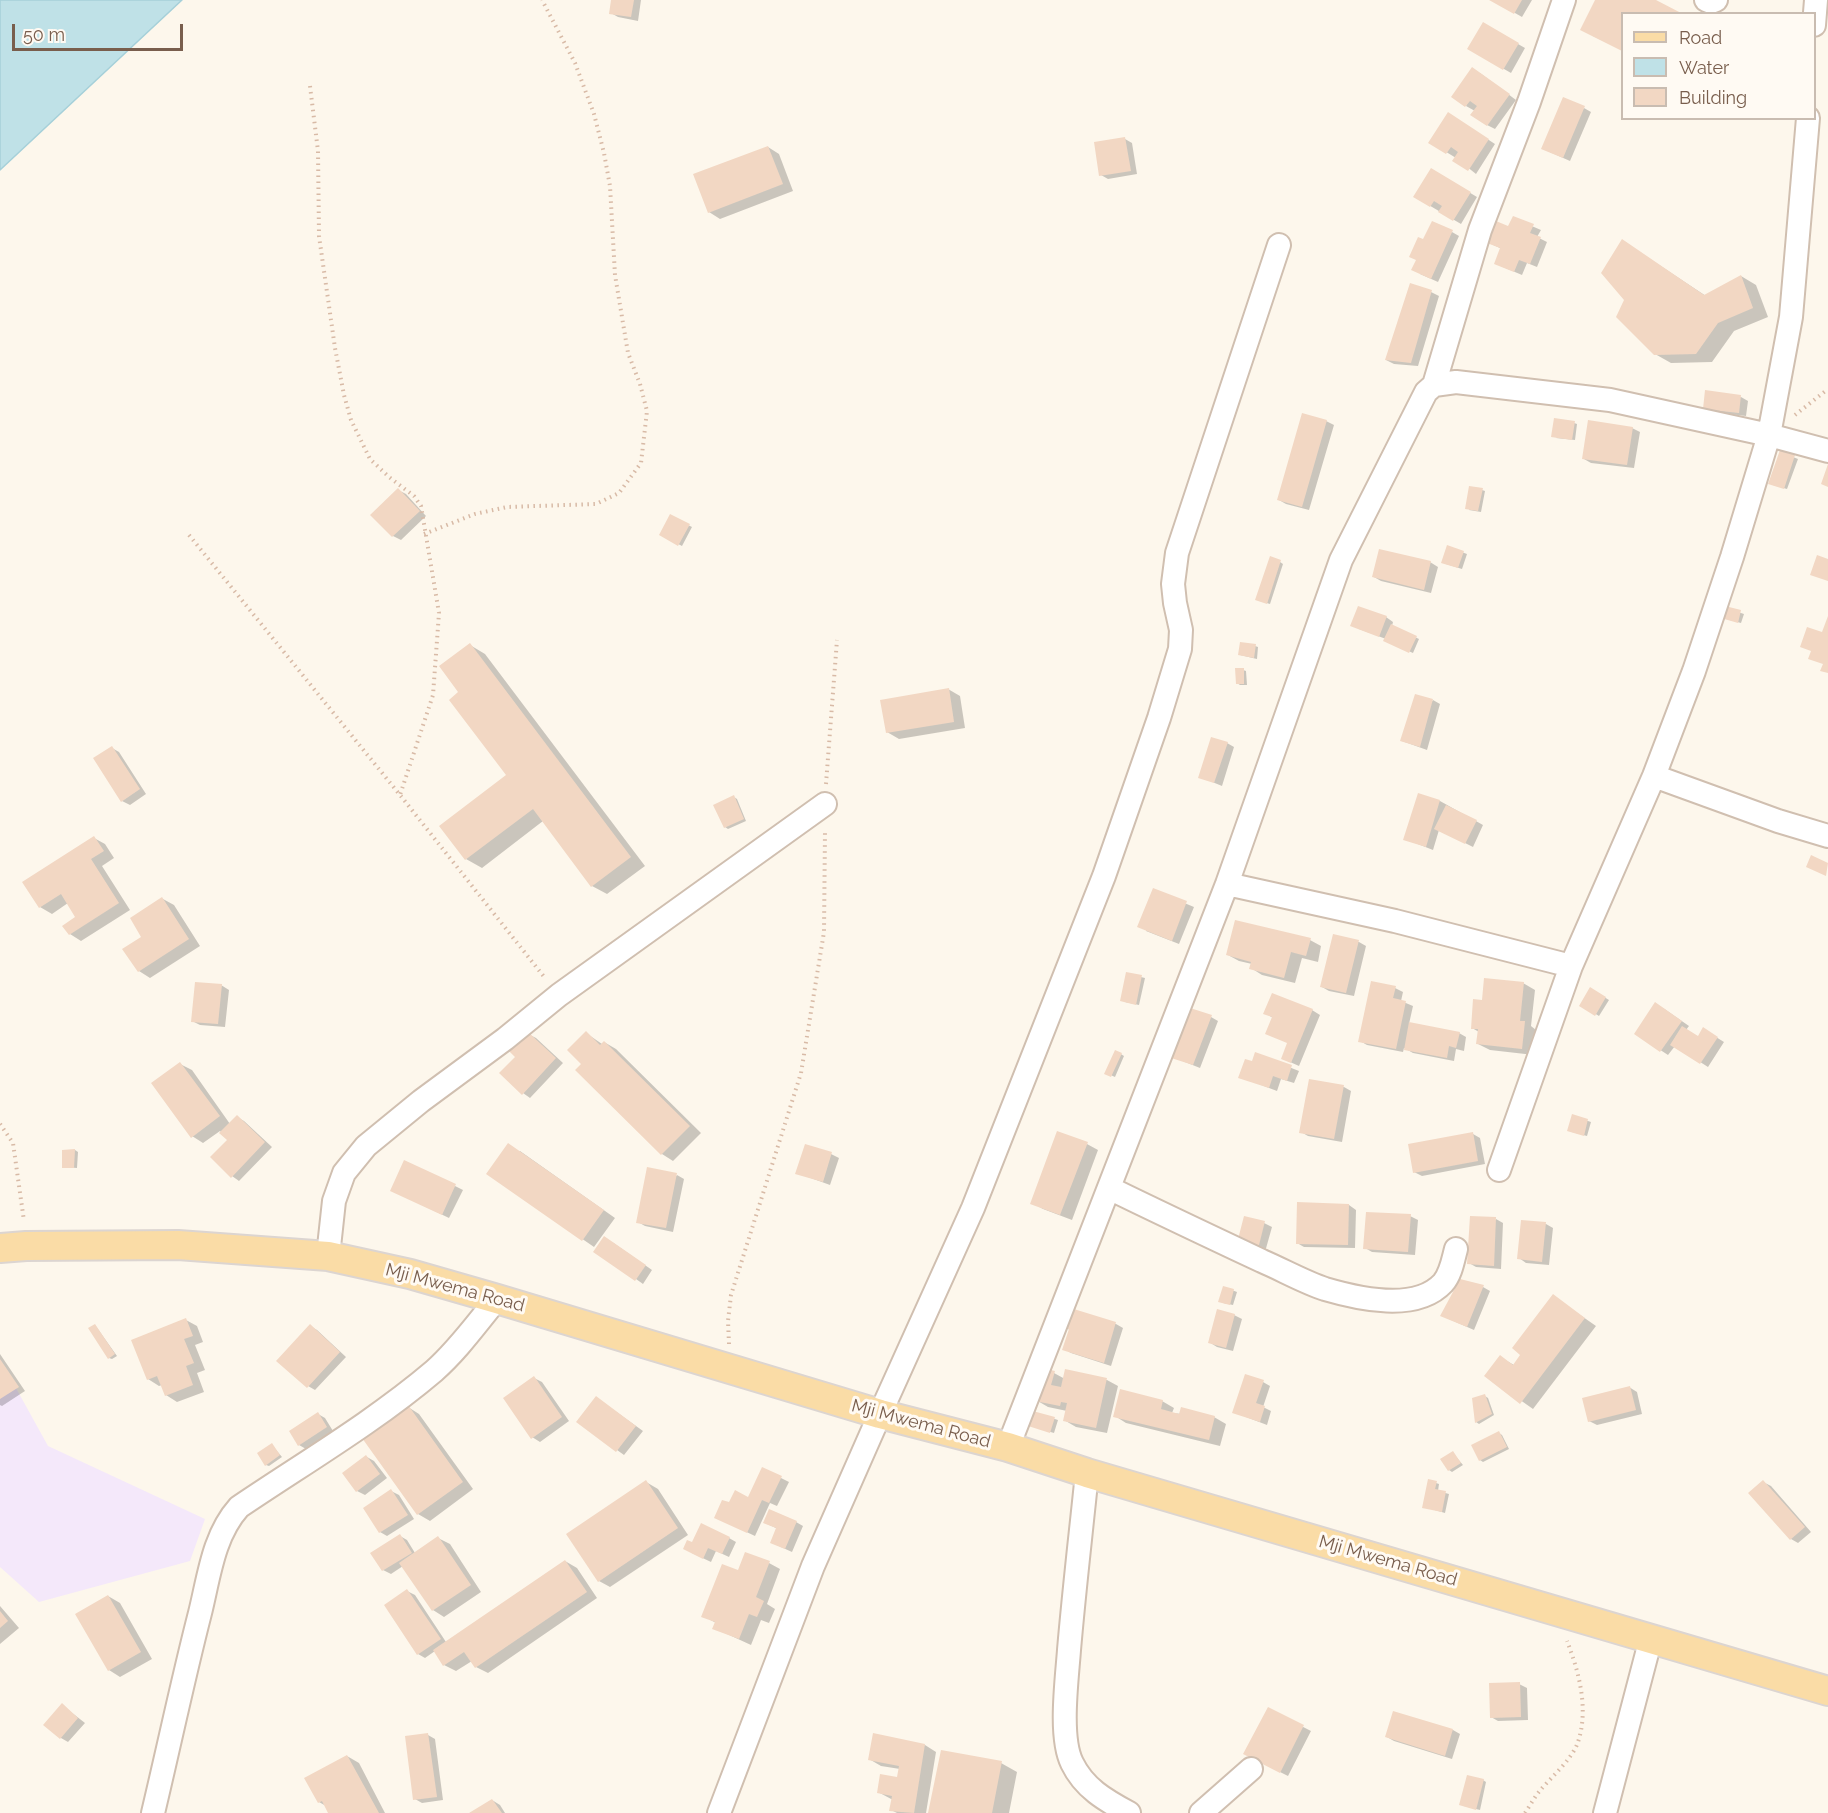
<!DOCTYPE html>
<style>
body{margin:0}
#map{position:relative;width:1828px;height:1813px;overflow:hidden;background:#fdf7ec;font-family:Raleway,sans-serif}
canvas{display:block}
.legend{position:absolute;left:1621px;top:12px;width:195px;height:108px;box-sizing:border-box;background:#fffaf3;border:2px solid #c9bcb1;margin:0;padding:8px 10px;list-style:none;font-size:18px;color:#795e4d}
.legend li{display:flex;align-items:center;gap:12px;height:30px}
.legend b{width:30px;border:2px solid #c9bcb1}
.scale{position:absolute;left:12px;top:24px;width:171px;height:27px;box-sizing:border-box;border:3px solid #795e4d;border-top:0;padding-left:8px;font-size:18px;line-height:21px;white-space:nowrap;color:#795e4d;-webkit-text-stroke:4px #fffaf3;paint-order:stroke}
</style>
<div id="map">
<canvas width="1828" height="1813"></canvas>
<ul class="legend">
<li><b style="height:8px;background:#fadca6"></b>Road</li>
<li><b style="height:16px;background:#bfe1e7"></b>Water</li>
<li><b style="height:16px;background:#f2d7c3"></b>Building</li>
</ul>
<div class="scale">50 m</div>
</div>
<script>
const g = document.querySelector('canvas').getContext('2d');
g.lineJoin = 'round';
function fill(path, color) { g.fillStyle = color; g.fill(path, 'evenodd'); }
function strokePath(path, color, width, dash) { g.strokeStyle = color; g.lineWidth = width; g.lineCap = dash ? 'butt' : 'round'; g.setLineDash(dash || []); g.stroke(path); }
function write(font, color, halo, rows, align = 'center') {
  g.font = font + ' Raleway,sans-serif'; g.lineWidth = 6; g.setLineDash([]); g.textBaseline = 'middle'; g.strokeStyle = halo; g.fillStyle = color; for (const [text, x, y, turn = 0] of rows) {
    g.save(); g.translate(x, y); g.rotate((+turn || 0) * Math.PI / 180); g.textAlign = isNaN(turn) ? turn : align; if (halo) g.strokeText(text, 0, 0); g.fillText(text, 0, 0); g.restore();
  }
}
const education = new Path2D(`
 M0 1359 48 1446 205 1519 190 1561 39 1602 0 1567Z`);
const water = new Path2D(`
 M0 0H182L0 170Z`);
const shadow = new Path2D(`
 M613 0H641L638 21 618 17 611 13Z
 M1492 0H1532L1522 17Z
 M1597 0H1652L1622 14V50L1593 36Z
 M1483 24 1525 48 1511 73 1469 49Z
 M1480 73 1516 100 1495 129 1487 125 1475 111 1466 106Z
 M1584 108 1591 112 1570 161 1543 149Z
 M1455 118 1495 144 1476 174 1456 158 1430 142Z
 M1125 139 1132 143 1137 174 1108 179 1101 175Z
 M768 147 779 154 793 191 720 219 709 212Z
 M1432 170 1477 197 1461 224 1415 197Z
 M1513 218 1541 230 1537 237 1547 242 1537 267 1527 263 1522 275 1503 267 1502 249 1489 243 1509 228Z
 M1452 232 1459 236 1438 282 1420 274 1418 260 1424 241Z
 M1623 241 1706 296 1741 276 1756 285 1768 317 1734 331 1712 362 1671 363 1655 354 1626 300Z
 M1431 292 1439 296 1418 366 1394 364 1386 360Z
 M1741 397 1748 401 1746 416 1712 412 1704 408Z
 M1326 421 1334 425 1309 510 1286 504 1279 500Z
 M1574 423 1577 424 1575 440 1556 438Z
 M1632 428 1640 432 1634 468 1591 463 1584 459Z
 M1781 452 1798 459 1787 489 1773 485Z
 M398 490 406 494 426 516 401 540 393 536 372 515Z
 M1482 490 1485 491 1481 512 1469 510Z
 M670 516 692 527 682 546 661 535Z
 M1448 547 1467 554 1462 569 1446 564Z
 M1280 562 1283 564 1270 604 1260 601Z
 M1430 562 1438 567 1431 593 1381 581 1374 577Z
 M1726 608 1744 614 1741 623 1726 619Z
 M1386 617 1393 622 1392 626 1419 639 1413 653 1388 642 1386 639 1359 629Z
 M470 645 485 654 645 866 607 894 592 886 543 821 482 868 466 859 508 776Z
 M1255 646 1258 647 1257 659 1240 655Z
 M1243 670 1246 671 1247 685H1240L1237 683Z
 M948 689 960 696 965 728 899 739 887 732Z
 M1433 700 1440 704 1427 750 1402 741Z
 M1227 743 1234 747 1222 786 1200 777Z
 M112 748 119 752 146 794 130 805 122 801Z
 M1419 795 1440 801 1483 825 1473 847 1439 830 1433 850 1405 839Z
 M734 797 737 799 746 821 728 829 725 827Z
 M94 838 105 844 114 858 102 866 130 910 81 941 70 934 77 918 68 903 52 914 40 907Z
 M1153 890 1194 907 1179 944 1146 931Z
 M163 899 174 905 200 946 150 978 139 971 143 937Z
 M1334 936 1359 942 1366 946 1354 996 1329 991 1322 987Z
 M1310 940 1321 946 1318 962 1302 958 1295 983 1262 975 1251 968 1252 964 1239 961 1228 955Z
 M1128 974 1145 978 1139 1005 1125 1002Z
 M1523 983 1535 990 1531 1026 1536 1030 1534 1055 1490 1050 1478 1044 1479 1032 1472 1028 1483 1002Z
 M221 985 229 990 225 1027 200 1025 192 1021Z
 M1395 988 1403 992 1401 1001 1413 1006 1409 1024 1459 1033 1466 1037 1464 1051 1456 1049 1454 1061 1413 1053 1404 1048 1403 1052 1367 1045 1360 1041Z
 M1591 989 1609 1000 1599 1016 1581 1005Z
 M1663 1008 1689 1026 1686 1030 1698 1038 1703 1029 1724 1042 1708 1067 1675 1046 1668 1055 1636 1034Z
 M1312 1010 1320 1015 1299 1066 1290 1062 1288 1043 1273 1018 1265 1013Z
 M1211 1017 1218 1021 1200 1068 1170 1056Z
 M586 1033 602 1044 604 1042 616 1049 701 1133 673 1161 662 1154 583 1064Z
 M528 1034 536 1038 563 1063 530 1098 523 1093 517 1057Z
 M1116 1051 1124 1056 1115 1077 1106 1073Z
 M1256 1054 1299 1071 1294 1083 1281 1079 1277 1091 1240 1077 1252 1063Z
 M180 1064 192 1070 230 1124 237 1117 244 1121 272 1147 239 1181 232 1176 229 1140 220 1131 203 1143 192 1136Z
 M1310 1081 1344 1087 1351 1091 1342 1142 1308 1136 1301 1132Z
 M1573 1116 1591 1122 1587 1136 1572 1132Z
 M1473 1134 1480 1138 1485 1164 1422 1176 1414 1172Z
 M1087 1144 1098 1150 1072 1220 1043 1209 1032 1203Z
 M75 1150 78 1152 77 1168 64 1167 63 1151Z
 M520 1151 615 1218 594 1247 488 1174Z
 M831 1154 839 1158 830 1185 797 1173Z
 M405 1161 463 1190 449 1218 399 1194Z
 M677 1175 684 1179 673 1232 645 1226 638 1222Z
 M1349 1205 1356 1210 1355 1248 1304 1247 1297 1243Z
 M1410 1216 1418 1220 1415 1255 1372 1252 1365 1248Z
 M1496 1219 1503 1223 1501 1269 1476 1267 1469 1263Z
 M1523 1222 1546 1224 1553 1228 1549 1265 1526 1263 1519 1258Z
 M1264 1223 1272 1227 1265 1252 1246 1247Z
 M612 1242 652 1270 643 1284 636 1279Z
 M1461 1281 1483 1287 1490 1291 1474 1330 1442 1316Z
 M1224 1287 1237 1292 1233 1305 1223 1303Z
 M1553 1296 1596 1326 1533 1409 1486 1376 1500 1357 1514 1365 1522 1354Z
 M1065 1308 1116 1324 1123 1328 1111 1366 1071 1353 1064 1349 1070 1330 1060 1325Z
 M1234 1315 1242 1319 1233 1351 1217 1347 1209 1342Z
 M186 1320 197 1326 203 1342 195 1345 205 1370 197 1373 204 1392 177 1402 166 1395 162 1385 159 1386 148 1379Z
 M95 1325 117 1356 112 1359 109 1358Z
 M310 1326 317 1330 346 1357 315 1390 308 1386Z
 M0 1354 25 1391 2 1406 0 1405Z
 M1067 1371 1107 1380 1118 1386 1107 1433 1076 1427 1064 1420 1067 1411 1048 1407 1036 1400 1054 1373 1065 1379Z
 M534 1378 542 1382 569 1421 540 1442 532 1437Z
 M1263 1382 1270 1386 1263 1407 1271 1411 1267 1425 1233 1412Z
 M1629 1387 1637 1392 1642 1414 1597 1425 1589 1421Z
 M1485 1396 1488 1398 1494 1415 1479 1424 1476 1422Z
 M597 1398 643 1431 624 1455 578 1422Z
 M1162 1401 1174 1408 1172 1413 1214 1417 1226 1424 1220 1446 1126 1423 1115 1416Z
 M408 1407 419 1414 473 1489 430 1521 418 1514Z
 M1030 1411 1058 1420 1054 1433 1030 1426Z
 M318 1414 325 1418 333 1431 306 1449 299 1445Z
 M1499 1433 1502 1435 1509 1449 1483 1462 1480 1460Z
 M272 1445 282 1457 269 1466 266 1465Z
 M1453 1453 1463 1465 1452 1472 1449 1470Z
 M367 1457 374 1461 387 1478 365 1495 357 1491Z
 M763 1469 789 1482 777 1506 770 1503 755 1536 723 1521 730 1504 749 1499Z
 M646 1482 658 1489 688 1535 610 1587 599 1581Z
 M1763 1482 1771 1486 1811 1532 1798 1543 1791 1539Z
 M1436 1483 1439 1484 1438 1491 1449 1494 1445 1513 1424 1507Z
 M391 1491 399 1495 414 1519 387 1536 380 1532Z
 M796 1522 803 1526 792 1552 772 1543 778 1529 765 1523Z
 M400 1536 407 1540 415 1553 438 1538 450 1544 481 1592 444 1617 433 1610 403 1566 391 1574 383 1570Z
 M729 1538 736 1542 729 1557 716 1551 711 1562 692 1553 693 1544Z
 M565 1561 577 1568 597 1598 488 1673 476 1667 472 1661 456 1671 444 1665 435 1651 425 1658 418 1654 407 1591 415 1595 446 1642Z
 M769 1563 780 1569 767 1604 775 1609 769 1623 761 1620 751 1645 714 1628 716 1623 703 1616 739 1572Z
 M108 1596 120 1603 152 1659 120 1677 109 1670Z
 M0 1606 19 1628 0 1644Z
 M1519 1684 1527 1688 1528 1720 1498 1721 1491 1717Z
 M62 1705 85 1723 68 1742 61 1738Z
 M1268 1709 1311 1731 1288 1776 1252 1758Z
 M1453 1730 1460 1734 1452 1759 1394 1741 1387 1737Z
 M428 1735 435 1739 443 1800 422 1803 415 1799Z
 M925 1745 936 1752 926 1813H897L891 1810 893 1800 878 1792 898 1779 900 1769 881 1766 869 1759Z
 M347 1756 359 1763 385 1813H330L326 1806 319 1802Z
 M1001 1763 1017 1772 1009 1813H930Z
 M1483 1780 1486 1782 1480 1810 1464 1806Z
 M492 1800 500 1805 505 1813H472Z`);
const building = new Path2D(`
 M611 0H634L631 17 609 14Z
 M1489 0H1522L1514 14Z
 M1595 0H1656L1683 14H1622V51L1580 30Z
 M1483 22 1519 43 1503 70 1467 49Z
 M1472 67 1510 94 1487 126 1470 115 1477 106 1470 101 1465 107 1451 97Z
 M1563 97 1585 106 1563 158 1541 149Z
 M1448 112 1489 139 1468 171 1452 161 1458 152 1451 147 1446 154 1428 143Z
 M1125 137 1131 171 1099 176 1094 142Z
 M768 146 783 184 708 213 693 174Z
 M1431 168 1471 192 1453 221 1438 212 1442 206 1434 201 1430 207 1413 197Z
 M1513 216 1534 224 1530 233 1541 237 1530 264 1519 260 1514 272 1494 264 1500 248 1487 243 1496 221 1508 226Z
 M1432 221 1453 230 1431 279 1411 270 1416 260 1409 257 1418 237 1423 239Z
 M1622 239 1704 295 1741 275 1753 308 1718 323 1696 354 1654 355 1616 317 1624 300 1601 273Z
 M1410 283 1432 290 1411 363 1385 360Z
 M1705 390 1741 395 1739 413 1703 409Z
 M1302 413 1327 420 1302 507 1277 500Z
 M1554 418 1575 421 1572 440 1551 437Z
 M1588 420 1633 427 1627 465 1582 459Z
 M1780 450 1795 455 1784 489 1768 484Z
 M1828 464V487L1821 484Z
 M1469 486 1483 488 1478 511 1465 509Z
 M398 488 420 511 392 537 370 515Z
 M670 514 690 524 678 546 659 535Z
 M1447 545 1464 551 1458 568 1441 563Z
 M1379 549 1431 561 1424 590 1372 577Z
 M1817 555 1828 559V581L1810 575Z
 M1270 556 1281 560 1267 604 1255 600Z
 M1358 606 1387 616 1379 637 1350 626Z
 M1725 606 1741 610 1738 623 1721 618Z
 M1828 616V673L1820 671 1823 664 1808 659 1811 651 1800 647 1807 627 1822 632Z
 M1391 624 1417 636 1409 653 1383 641Z
 M1240 642 1256 644 1254 658 1238 655Z
 M470 643 631 857 591 887 533 809 465 860 439 826 506 775 449 700 458 692 439 666Z
 M1235 668H1244V684H1236Z
 M949 688 954 722 886 733 880 700Z
 M1415 694 1433 699 1420 747 1400 741Z
 M1211 737 1228 742 1214 783 1198 778Z
 M112 746 140 789 121 802 93 758Z
 M1418 793 1440 800 1426 847 1403 840Z
 M734 795 744 819 724 828 713 805Z
 M1446 805 1477 820 1465 844 1434 829Z
 M94 836 104 851 91 859 119 903 69 935 62 926 75 917 61 894 39 908 22 882Z
 M1811 855 1828 863 1826 876 1806 867Z
 M1153 888 1187 901 1172 941 1137 927Z
 M162 897 189 939 138 972 122 949 141 937 130 918Z
 M1235 920 1311 938 1306 956 1291 952 1284 978 1249 969 1251 962 1226 955Z
 M1333 934 1359 940 1346 993 1320 987Z
 M1126 972 1142 975 1136 1005 1120 1001Z
 M1484 978 1524 982 1520 1021H1525L1522 1049 1476 1044 1478 1029H1471L1473 999 1482 1000Z
 M1371 981 1396 986 1393 998 1406 1001 1396 1049 1358 1042Z
 M195 982 222 984 218 1024 191 1022Z
 M1590 987 1606 997 1595 1016 1579 1006Z
 M1272 993 1313 1009 1291 1063 1281 1059 1287 1043 1265 1034 1272 1017 1263 1014Z
 M1655 1002 1682 1021 1660 1052 1634 1034Z
 M1187 1007 1212 1015 1193 1065 1168 1057Z
 M1409 1022 1460 1032 1456 1048 1449 1046 1447 1058 1404 1050Z
 M1682 1026 1698 1036 1703 1027 1718 1037 1700 1064 1670 1045Z
 M586 1031 600 1045 604 1041 690 1126 661 1155 575 1070 581 1064 567 1050Z
 M528 1032 556 1058 522 1095 499 1073 515 1057 509 1051Z
 M1115 1050 1122 1053 1111 1077 1104 1074Z
 M1255 1052 1292 1065 1287 1081 1273 1076 1269 1088 1238 1078 1245 1059 1252 1061Z
 M180 1062 220 1116 191 1138 151 1083Z
 M1309 1079 1344 1085 1334 1139 1299 1133Z
 M1572 1114 1588 1119 1584 1136 1567 1131Z
 M237 1115 265 1142 231 1178 210 1157 227 1140 219 1133Z
 M1057 1131 1088 1142 1060 1215 1030 1204Z
 M1473 1132 1478 1161 1413 1173 1408 1144Z
 M508 1143 604 1210 582 1241 486 1174Z
 M805 1144 832 1152 823 1182 795 1174Z
 M75 1149 74 1168H62V1150Z
 M404 1160 456 1184 442 1215 390 1191Z
 M647 1167 677 1173 666 1228 636 1223Z
 M1297 1202 1349 1204 1348 1245 1296 1244Z
 M1366 1212 1411 1214 1408 1252 1363 1249Z
 M1244 1216 1265 1221 1258 1249 1237 1243Z
 M1470 1216 1496 1217 1494 1266 1467 1264Z
 M1521 1220 1546 1222 1542 1262 1517 1259Z
 M604 1236 646 1265 635 1281 593 1252Z
 M1460 1279 1484 1285 1467 1327 1440 1316Z
 M1223 1286 1234 1289 1230 1305 1218 1302Z
 M1553 1294 1585 1318 1520 1404 1484 1376 1500 1355 1513 1365 1520 1355 1512 1348Z
 M1064 1306 1116 1322 1104 1363 1062 1350 1069 1329 1058 1326Z
 M1217 1309 1235 1314 1226 1348 1208 1343Z
 M186 1318 193 1336 184 1339 194 1363 186 1366 193 1385 165 1396 157 1376 147 1380 131 1340Z
 M95 1324 115 1354 108 1359 88 1328Z
 M310 1324 340 1352 307 1388 276 1361Z
 M0 1359 19 1387 0 1399Z
 M1042 1368 1055 1371 1051 1385 1061 1387 1065 1369 1107 1378 1096 1428 1063 1421 1067 1403 1061 1402 1060 1406 1035 1401Z
 M1245 1374 1264 1380 1256 1403 1265 1406 1260 1422 1232 1413Z
 M534 1376 562 1417 531 1439 503 1398Z
 M1630 1386 1636 1410 1588 1422 1582 1398Z
 M1120 1389 1163 1400 1161 1409 1179 1414 1181 1407 1215 1416 1209 1440 1113 1417Z
 M1485 1394 1492 1414 1475 1423 1472 1398Z
 M596 1396 636 1426 616 1452 576 1422Z
 M408 1405 463 1482 417 1515 362 1438Z
 M1029 1410 1055 1417 1050 1433 1025 1425Z
 M318 1412 327 1427 298 1446 289 1431Z
 M1499 1431 1507 1447 1479 1461 1471 1445Z
 M272 1443 280 1455 265 1466 257 1453Z
 M1453 1451 1461 1463 1448 1471 1440 1459Z
 M366 1455 380 1474 356 1492 342 1473Z
 M762 1467 782 1476 769 1503 762 1500 747 1533 714 1518 722 1500 729 1502 735 1490 748 1497Z
 M1428 1479 1437 1481 1435 1489 1446 1491 1442 1512 1422 1508Z
 M646 1480 678 1528 598 1582 566 1534Z
 M1763 1480 1805 1527 1790 1540 1748 1493Z
 M391 1489 408 1515 379 1533 363 1508Z
 M769 1509 797 1521 785 1549 770 1543 776 1528 763 1523Z
 M701 1523 730 1537 722 1554 708 1548 703 1559 683 1549 687 1540 692 1542Z
 M400 1534 412 1553 382 1571 370 1553Z
 M438 1536 471 1585 432 1611 399 1563Z
 M745 1552 770 1561 756 1597 764 1601 757 1617 749 1614 739 1639 712 1629 715 1622 701 1617 722 1564 738 1570Z
 M565 1560 587 1592 475 1668 464 1652 443 1666 433 1650Z
 M407 1589 441 1639 417 1655 384 1605Z
 M108 1595 141 1652 108 1671 75 1614Z
 M0 1611 8 1621 0 1628Z
 M1520 1682 1521 1717 1490 1718 1489 1683Z
 M62 1703 78 1718 60 1739 43 1725Z
 M1268 1707 1304 1725 1280 1773 1243 1754Z
 M1393 1711 1453 1729 1445 1756 1385 1737Z
 M428 1733 437 1797 413 1800 405 1736Z
 M873 1733 925 1744 914 1813 889 1811 892 1796 877 1793 880 1774 897 1777 899 1766 868 1760Z
 M941 1750 1002 1761 992 1813H928Z
 M347 1755 379 1813H328L322 1801 318 1803 304 1778Z
 M1467 1775 1484 1779 1476 1810 1459 1805Z
 M492 1799 502 1813H469Z`);
const path = new Path2D(`
 M310 86 318 151 319 236 335 348 344 395 351 420 370 459 389 477 414 496 421 506 439 613 433 695 400 795
 M1795 415 1828 389
 M424 534 475 514 507 507 596 504 619 493 641 463 647 411 640 384 628 353 615 275 610 186 604 153 594 114 575 63 542 0
 M189 535 400 795 545 978
 M826 784 837 640
 M0 1124 13 1143 24 1221
 M729 1344 728 1321 731 1295 801 1073 824 932 825 830
 M1525 1813C1529 1807 1533 1800 1538 1793 1550 1778 1572 1760 1578 1742 1589 1709 1579 1672 1567 1641`);
const minor = new Path2D(`
 M1706 0 1711 2 1716 0
 M1814 25 1816 0
 M1434 385 1480 230 1529 102 1564 0
 M1654 776 1778 821 1828 836
 M1227 884 1395 921 1571 966
 M1499 1170 1571 966 1654 776 1694 671 1732 557 1769 435 1791 317 1808 118
 M1109 1188C1160 1213 1211 1237 1262 1261 1283 1270 1304 1282 1325 1289 1359 1299 1416 1312 1443 1283 1451 1274 1453 1260 1456 1249
 M328 1256 334 1201 344 1173 366 1146 421 1101 505 1039 559 995 825 804
 M1008 1447 1227 884 1341 560 1426 392 1434 385 1456 382 1610 400 1769 435 1828 451
 M1087 1473C1081 1532 1074 1591 1069 1650 1067 1679 1059 1737 1072 1763 1084 1788 1105 1800 1129 1813
 M153 1813C169 1746 183 1679 200 1613 209 1577 213 1536 239 1507 304 1463 374 1422 434 1371 458 1350 477 1323 497 1299
 M719 1813 813 1566 880 1414 973 1208 1104 876 1159 718 1180 649 1181 630 1175 603 1173 584 1177 553 1279 245
 M1201 1813 1251 1769
 M1605 1813 1651 1638`);
const major = new Path2D(`
 M0 1248 26 1246 178 1245 328 1256 410 1274 497 1299 880 1414 1008 1447 1087 1473 1828 1691`);
const streetNames = [
 ["Mji Mwema Road",455,1288,15],
 ["Mji Mwema Road",921,1424,15],
 ["Mji Mwema Road",1388,1561,16]
];
fill(education, '#f4e8fa');
fill(water, '#bfe1e7');
strokePath(water, '#a6d0d9', 1.5);
fill(shadow, '#0003');
fill(building, '#f2d7c3');
strokePath(minor, '#d0bfb0', 26);
strokePath(major, '#dcd5d1', 32);
strokePath(path, '#d8baa6', 4, [1.5, 4.5]);
strokePath(minor, '#fff', 22);
strokePath(major, '#fadca6', 28);
write('18px', '#795e4d', '#fffaf3', streetNames);
</script>
